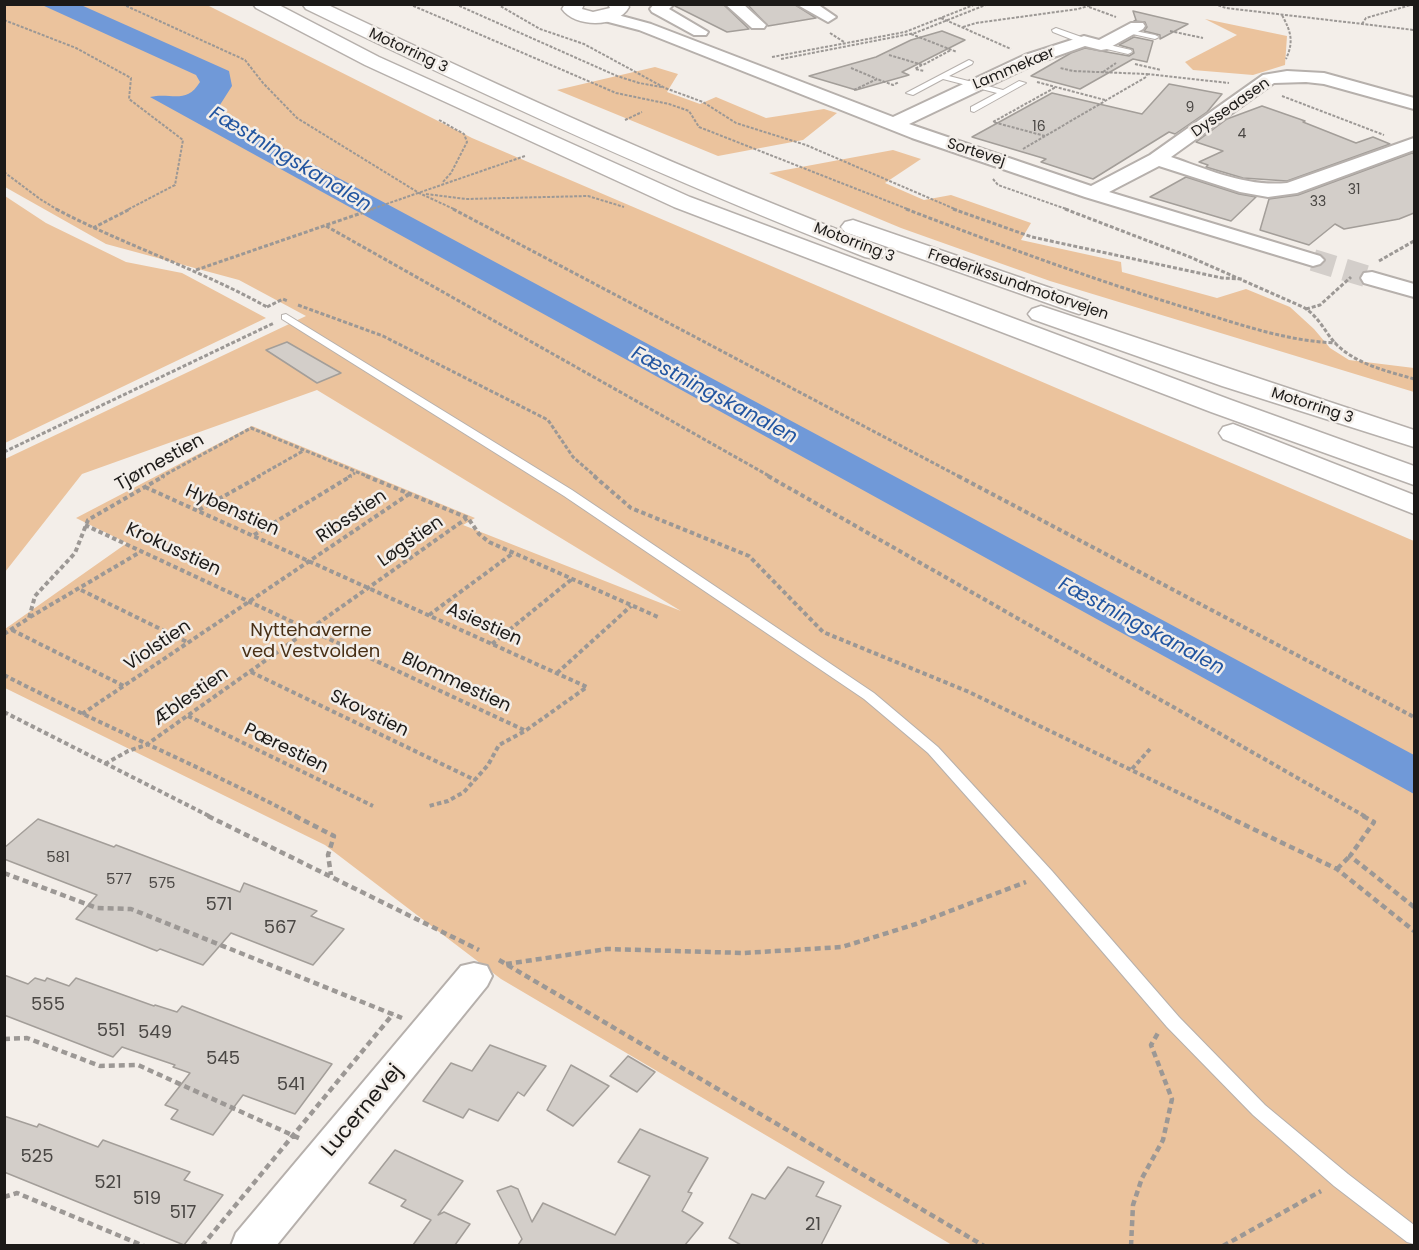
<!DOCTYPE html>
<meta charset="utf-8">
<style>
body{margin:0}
#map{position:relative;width:1419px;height:1250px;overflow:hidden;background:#f3eee9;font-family:Poppins,sans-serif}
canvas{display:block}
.frame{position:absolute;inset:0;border:6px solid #1c1a18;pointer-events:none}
</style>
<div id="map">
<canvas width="1419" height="1250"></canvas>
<div class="frame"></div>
</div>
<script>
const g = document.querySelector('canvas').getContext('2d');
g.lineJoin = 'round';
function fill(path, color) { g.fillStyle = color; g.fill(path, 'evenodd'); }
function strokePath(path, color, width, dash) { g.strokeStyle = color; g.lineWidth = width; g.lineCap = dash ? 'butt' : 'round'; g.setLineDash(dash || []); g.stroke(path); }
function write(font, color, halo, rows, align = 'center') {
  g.font = font + ' Poppins,sans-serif'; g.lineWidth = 5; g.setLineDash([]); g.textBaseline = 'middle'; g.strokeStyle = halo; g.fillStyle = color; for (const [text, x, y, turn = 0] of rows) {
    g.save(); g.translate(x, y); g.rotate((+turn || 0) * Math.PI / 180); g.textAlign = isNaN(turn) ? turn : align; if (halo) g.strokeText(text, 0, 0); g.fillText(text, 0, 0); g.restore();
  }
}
const green = new Path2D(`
 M5 4 207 5 472 138 1414 541V1245H952L501 979 325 845 5 688V629L127 543 76 518 252 426 475 518 463 525 681 611 317 390 82 474 5 572V459L306 316 239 280 106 244 5 187Z
 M1205 19 1287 36 1285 65 1253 75 1193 70 1185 62 1237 35Z
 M655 67 678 74 667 92 700 104 716 97 766 118 824 109 837 113 803 140 718 156 557 90Z
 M893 150 921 159 885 183 924 200 951 195 1031 223 1021 240 1121 262 1122 272 1217 298 1246 289 1290 307 1314 329 1330 348 1349 360 1414 368V392L1050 281 901 228 769 173Z
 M5 196 46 223 126 262 182 273 266 318 5 443Z`);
const water = new Path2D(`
 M42 5H81L229 71 232 86 218 108 236 123 1414 755V794L150 97C171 92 186 105 200 82L196 75Z`);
const building = new Path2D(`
 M676 4H723L749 29 727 32 675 6Z
 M747 4H794L816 18 768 26Z
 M1133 11 1188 24 1160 39V35L1144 31 1147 27 1145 22 1134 21 1136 20Z
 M942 31 965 40 902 72 909 75 856 90 809 76 876 57 911 40Z
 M1134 37 1153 41 1147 62 1133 59 1080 89 1031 76 1071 53 1085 48 1129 56 1134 53 1133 49 1119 45Z
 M1169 84 1222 94 1207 112 1175 134 1169 132 1093 179 1041 162 1046 159 972 137 1052 93 1142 114Z
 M1262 106 1305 121 1303 122 1356 143 1373 137 1390 144 1287 181 1243 178 1206 167 1208 165 1199 162 1223 151 1196 142 1227 119Z
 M1412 153 1414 154V213L1399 219 1344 229 1335 224 1309 245 1260 230 1269 199 1298 195Z
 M1186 177 1239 194 1256 197 1231 221 1150 197Z
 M287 342 341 373 317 383 266 350Z
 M38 819 114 847 116 845 240 892 244 883 317 911 311 916 344 929 313 965 231 933 203 965 160 949 157 951 76 919 97 895 4 859V848Z
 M4 975 28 984 35 978 45 981 47 978 69 986 76 978 154 1006 155 1005 177 1012 182 1006 332 1064 295 1114 243 1095 213 1135 171 1119 178 1110 165 1105 190 1073 173 1067 175 1065 122 1047 113 1057 4 1015Z
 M490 1045 546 1066 524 1096 518 1092 498 1121 469 1109 463 1118 423 1101 451 1063 472 1071Z
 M628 1056 655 1072 637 1092 610 1076Z
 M571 1065 609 1086 573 1126 547 1110Z
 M4 1116 37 1127 39 1124 98 1147 103 1140 190 1172 184 1180 223 1195 184 1245 4 1172Z
 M640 1129 708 1158 688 1192 692 1193 682 1211 703 1223 685 1245H518L522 1239 497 1191 511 1186 518 1189 532 1222 543 1203 615 1235 650 1176 618 1162Z
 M395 1150 463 1181 438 1215 444 1212 470 1224 455 1245H413L431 1220 401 1206 406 1200 369 1183Z
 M788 1167 824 1182 816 1196 841 1206 821 1245H741L729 1238 752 1194 765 1199Z`);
const minorTunnel = new Path2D(`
 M1313 260 1372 278`);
const pathFar3 = new Path2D(`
 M122 4 245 60 263 83 297 118 419 193 456 210
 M409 4 616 93 669 104 689 111 699 127 910 210
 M455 4 617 76 639 83 662 87
 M497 4 540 29 584 44 665 88 703 102 736 123 806 145 957 210
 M1214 4 1226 8 1414 30
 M1089 7 1116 17
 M1282 15C1291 32 1294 41 1286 59
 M941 18 1011 49
 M4 20 76 48 131 78 129 99 183 140 175 185 127 210
 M1362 24 1366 18 1414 4
 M963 27 976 23 1078 9 1095 4
 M1170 31 1203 38
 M830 33 844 42
 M911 34 957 52
 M889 55 923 65 951 50
 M772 57 905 32 976 4
 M781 59 915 33 988 4
 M1135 64 1161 70
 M922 65 915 69 924 71
 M851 68 877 79
 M1103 72 1116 63
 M1147 74 1229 83
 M1037 82 1105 100
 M854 90 877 79 893 85 899 82
 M1282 96 1384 135
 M439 120 464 134 467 142 451 173 442 183
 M625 120 642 112
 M1045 136 993 122 1056 87
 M1023 149 1146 77 1147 74 1073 71 1060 68
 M4 172 40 199 58 210
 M993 179 998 185 1069 210
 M426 194 466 199 588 196 624 207
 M369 210 525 156`);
const pathFar2 = new Path2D(`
 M56 209C124 245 199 269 267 307
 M453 209 960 477
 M906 209C1000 245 1094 280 1190 309 1239 324 1285 341 1336 343
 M953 209 1032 237 1222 278 1243 279
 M1065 209 1190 257 1303 307C1319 316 1325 333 1337 345 1358 365 1387 371 1414 379
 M326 226 771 477
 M93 228 130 209
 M1379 261 1414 241
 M196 270 373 209
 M298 305 383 336 548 420 573 457 596 477
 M267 307 283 299 288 301
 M1306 309 1320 305 1351 277
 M4 452 274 323
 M161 477 251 428 369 477
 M257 477 303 451
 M348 477 355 473`);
const pathFar1 = new Path2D(`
 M366 476 468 518 479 534 489 542 658 617
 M594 476 631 508 749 556 823 632 969 692 1229 817
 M768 476 1366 817
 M958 476 1414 717
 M145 487 587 687 525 731 499 745 488 765 464 792 448 801 429 806
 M199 510 260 476
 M85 525 524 730
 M254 535 351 476
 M81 590 187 642
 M429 615 512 554
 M30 617 142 551
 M12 630 124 686
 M4 634 29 618 35 596 75 553 88 520 164 476
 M492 644 572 579
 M251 672 475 780
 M557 673 631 606
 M4 675C101 725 202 767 298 817
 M4 712 211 817
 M82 714 409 494
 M188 716 373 806
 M105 764 128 751 146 745 467 518
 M1132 769 1150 749`);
const path = new Path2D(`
 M208 816 479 950
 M295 816 334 836 328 855 331 875
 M1226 816 1337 869 1414 931
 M1363 816 1374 822 1350 856 1414 907
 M1337 869 1350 856
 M4 873 97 908 131 909 402 1018
 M499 960 984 1246
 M506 964 607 949 744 953 842 947 916 924 1026 882
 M4 1039 27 1038 100 1066 138 1065 301 1139
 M4 1197 17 1193 144 1246
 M202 1246 393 1014
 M1131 1246 1133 1205 1142 1178 1163 1140 1172 1099 1151 1045 1158 1033
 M1223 1246 1321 1191`);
const service = new Path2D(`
 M1056 28 1087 39 1088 41 1081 43 1053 32 1052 30Z
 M1125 29 1155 35 1159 37 1155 39 1128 33H1125Z
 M1101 43 1131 50 1132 52 1128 54 1098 47 1097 45Z
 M969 60 973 62 972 64 949 76 1003 90 1019 81 1026 83 974 112 971 111V107L997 93 943 79 913 95 906 93Z
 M286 314 572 490 874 693 938 747 1052 871 1179 1017 1265 1105 1348 1174 1414 1225V1244L1407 1242 1334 1186 1253 1115 1167 1027 1040 879 928 753 864 699 564 496 282 319V315Z`);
const minor = new Path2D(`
 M654 4H674L669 9 708 32 706 35H694L652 12 650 9Z
 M725 4H743L766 25 764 28H752Z
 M796 4H817L836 17 828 22Z
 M603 11 651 24 893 117 1025 55 1084 36 1099 40 1131 23H1143L1145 26 1143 29 1107 49 1101 50 1085 46 1037 63 909 124 1091 186 1150 155 1263 75 1287 71 1324 73 1414 98V109L1324 84 1306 82 1274 83 1171 157C1209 170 1247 187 1287 183L1414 138V150L1297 193 1268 197 1240 192 1159 166 1109 192 1320 256 1324 260 1320 264 1313 266 1085 197 912 138 639 30 597 19 595 16 597 13Z
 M1372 272 1414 284V297L1364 283 1361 278 1364 273Z
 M474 963 487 966 492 976 487 986 276 1246H231L236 1233 461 966Z`);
const tertiary = new Path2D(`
 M565 4H584L582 9 593 12 610 8 608 4H627L629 7C618 28 575 28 562 9Z`);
const motorway = new Path2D(`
 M253 4H277L379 57 690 197 1231 400 1414 466V485L1211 412 674 207 365 65 256 8Z
 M326 4C509 91 693 175 883 247L886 252 883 257 874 259 865 257C675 183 490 98 306 9L303 5Z
 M853 220 1088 301 1092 306 1088 311 1079 314 1070 311 845 232 841 227 845 222Z
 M1041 306 1414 430V447L1222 386 1032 319 1028 314 1032 309Z
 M1233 424 1414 495V514L1223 439 1219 433 1223 427Z`);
const farNumbernames = [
 ["9",1190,108],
 ["16",1039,127],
 ["4",1242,134],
 ["31",1354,190],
 ["33",1318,202]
];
const farStreetnames = [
 ["Motorring 3",408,51,25],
 ["Lammekær",1014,69,-23],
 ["Dysseaasen",1231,108,-35],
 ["Sortevej",976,153,18],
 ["Motorring 3",854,243,21],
 ["Frederikssundmotorvejen",1018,285,19],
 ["Motorring 3",1312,406,18]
];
const numberNames = [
 ["581",58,858],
 ["577",119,880],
 ["575",162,884]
];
const streetNames = [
 ["Tjørnestien",160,463,-29],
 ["Hybenstien",232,511,24],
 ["Ribsstien",352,517,-34],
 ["Løgstien",411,542,-35],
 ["Krokusstien",173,550,25],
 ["Asiestien",484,625,24],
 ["Violstien",158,646,-34],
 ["Blommestien",456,683,25],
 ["Æblestien",191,697,-35],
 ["Skovstien",369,714,26],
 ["Pærestien",286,749,26]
];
const parkNames = [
 ["Nyttehaverne",311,631],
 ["ved Vestvolden",311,652]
];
const nearNumbernames = [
 ["571",219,905],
 ["567",280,928],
 ["555",48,1005],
 ["551",111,1031],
 ["549",155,1033],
 ["545",223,1059],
 ["541",291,1085],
 ["525",37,1157],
 ["521",108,1183],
 ["519",147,1199],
 ["517",183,1213],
 ["21",813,1225]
];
const waterNames = [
 ["Fæstningskanalen",290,160,31],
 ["Fæstningskanalen",714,396,28],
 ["Fæstningskanalen",1141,627,28]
];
const nearStreetnames = [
 ["Lucernevej",363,1111,-50]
];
fill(green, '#ebc39d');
fill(water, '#7099d8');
fill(building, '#d3cec9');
strokePath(building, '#a39e99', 1.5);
strokePath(minorTunnel, '#d3ceca', 22, [22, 11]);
strokePath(service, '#b6b0ac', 2);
strokePath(minor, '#b6b0ac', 4);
strokePath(tertiary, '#b6b0ac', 3);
strokePath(motorway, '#b6b0ac', 3);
strokePath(pathFar3, '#9c9895', 2, [3, 1.5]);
strokePath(pathFar2, '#9c9895', 3, [4, 2]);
strokePath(pathFar1, '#9c9895', 4, [4.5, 3]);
strokePath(path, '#9c9895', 4.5, [6, 4]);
fill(service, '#fff');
fill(minor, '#fff');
fill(tertiary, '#fff');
fill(motorway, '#fff');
write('14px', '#4a4744', null, farNumbernames);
write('15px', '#1c1a18', '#f3eee9', farStreetnames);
write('15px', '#4a4744', null, numberNames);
write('18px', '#1c1a18', '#f3eee9', streetNames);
write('18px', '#493016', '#f3eee9', parkNames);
write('18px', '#4a4744', null, nearNumbernames);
write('italic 20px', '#2255a0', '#f3eee9', waterNames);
write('21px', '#1c1a18', '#f3eee9', nearStreetnames);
</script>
